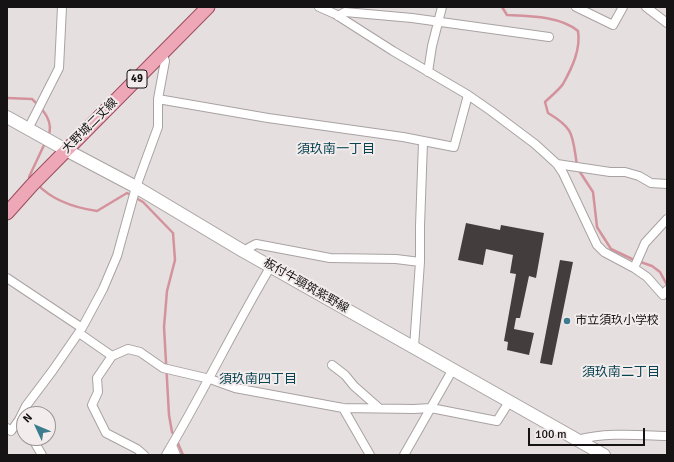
<!DOCTYPE html>
<meta charset="utf-8">
<style>
body{margin:0}
#map{position:relative;width:674px;height:462px;overflow:hidden;background:#e6dfdf;font-family:Signika,sans-serif}
canvas{display:block}
.frame{position:absolute;inset:0;border:8px solid #151313;pointer-events:none}
.north{position:absolute;left:16px;top:406px;width:40px;height:40px;box-sizing:border-box;background:#f3eced;border:1px solid #9a9596;border-radius:50%;rotate:314deg;font-size:11px;font-weight:700;line-height:16px;text-align:center;color:#151313}
.north::after{content:'';display:block;margin:auto;width:14px;height:18px;background:#3b7c8e;clip-path:polygon(50% 0,100% 100%,50% 72%,0 100%)}
.scale{position:absolute;left:528px;top:428px;width:117px;height:18px;box-sizing:border-box;border:2px solid #151313;border-top:0;padding-left:5px;font-size:12px;line-height:14px;white-space:nowrap;color:#151313;-webkit-text-stroke:3px #f3eced;paint-order:stroke}
</style>
<div id="map">
<canvas width="674" height="462"></canvas>
<div class="frame"></div>
<div class="north">N</div>
<div class="scale">100 m</div>
</div>
<script>
const g = document.querySelector('canvas').getContext('2d');
g.lineJoin = 'round';
function strokePath(path, color, width, dash) { g.strokeStyle = color; g.lineWidth = width; g.lineCap = dash ? 'butt' : 'round'; g.setLineDash(dash || []); g.stroke(path); }
function fill(path, color) { g.fillStyle = color; g.fill(path, 'evenodd'); }
function write(font, color, halo, rows, align = 'center') {
  g.font = font + ' Signika,"Noto Sans JP",sans-serif'; g.lineWidth = 4; g.setLineDash([]); g.textBaseline = 'middle'; g.strokeStyle = halo; g.fillStyle = color; for (const [text, x, y, turn = 0] of rows) {
    g.save(); g.translate(x, y); g.rotate((+turn || 0) * Math.PI / 180); g.textAlign = isNaN(turn) ? turn : align; if (halo) g.strokeText(text, 0, 0); g.fillText(text, 0, 0); g.restore();
  }
}
const stream = new Path2D(`
 M502 7 507 15C529 16 560 16 578 31 581 49 572 68 563 84 559 90 551 96 545 102L548 113C575 129 572 135 577 165
 M7 98 32 99C42 109 55 121 48 137
 M578 169 593 192 597 227 611 249 632 259 652 266 660 272 667 285
 M32 179 29 177 45 143
 M37 184C52 200 76 208 97 211L127 193 143 202 173 233 175 260 167 291 164 327 169 415 172 432 175 436
 M177 441 183 455`);
const building = new Path2D(`
 M466 223 500 230 501 225 544 233 536 278 529 276 520 318H516L514 329 534 333 529 355 507 350 508 342 504 341 516 274 510 273 513 255 486 249 483 265 458 260Z
 M560 260 573 262 552 365 540 363Z`);
const minor = new Path2D(`
 M319 7 335 14 393 51 468 95 491 111 535 144 557 164 563 173 597 245 604 252 634 268 647 277 663 295 667 290
 M576 7 613 25 623 7
 M646 7 667 23
 M338 16 345 12 412 18 549 37
 M428 72 432 46 442 7
 M158 99 165 61 162 53
 M28 129 59 68 62 7
 M557 164 610 172H625L639 176 651 183 667 184
 M243 251 256 244 330 258 396 259 420 262V226L423 142
 M634 268 645 243 667 219
 M7 278 82 328
 M79 333 112 356 97 378 98 392 92 405 106 433 137 449 144 455
 M414 347 420 262
 M112 356 128 349 140 352 163 368 210 379 235 388 343 408 414 409 431 408 497 421 509 402
 M332 365 345 375 354 386 379 408
 M343 408 370 455
 M7 428 11 431 19 420 26 406 53 370 82 328 103 289 117 256 136 187 158 127V99L268 118 403 137 454 147 468 95
 M32 438 42 455
 M577 440C606 432 637 435 667 436
 M172 445 176 455
 M166 455C203 393 234 328 271 266
 M404 455 453 369`);
const secondary = new Path2D(`
 M7 117 66 150 136 187 243 251 604 455`);
const primary = new Path2D(`
 M7 213 32 185 208 7`);
const markers = [
 [567,321,4,"#3b7c8e"]
];
const shields = [
 [137,79,20]
];
const shieldNames = [
 ["49",137,79]
];
const streetNames = [
 ["大野城二丈線",90,126,-45],
 ["板付牛頸筑紫野線",306,286,30]
];
const poiNames = [
 ["市立須玖小学校",575,321]
];
const neighbourhoodNames = [
 ["須玖南一丁目",336,150],
 ["須玖南二丁目",621,373],
 ["須玖南四丁目",258,380]
];
strokePath(stream, '#d3929c', 2.5);
fill(building, '#433d3e');
strokePath(minor, '#a9a2a2', 10);
strokePath(secondary, '#a9a2a2', 14);
strokePath(primary, '#9a4d5e', 15);
strokePath(minor, '#fff', 8);
strokePath(secondary, '#fff', 12);
strokePath(primary, '#eea7b6', 13);
for (const [x, y, r, color] of markers) { const dot = new Path2D(); dot.arc(x, y, r, 0, 2 * Math.PI); g.fillStyle = color; g.fill(dot); strokePath(dot, '#f3eced', 1.5); }
for (const [x, y, w] of shields) { const box = new Path2D(); box.roundRect(x - w / 2, y - 9, w, 18, 3); g.fillStyle = '#f3eced'; g.fill(box); strokePath(box, '#151313', 1); }
write('bold 11px', '#151313', null, shieldNames);
write('12px', '#151313', '#f3eced', streetNames);
write('12px', '#151313', '#f3eced', poiNames, 'left');
write('13px', '#084350', '#f3eced', neighbourhoodNames);
</script>
